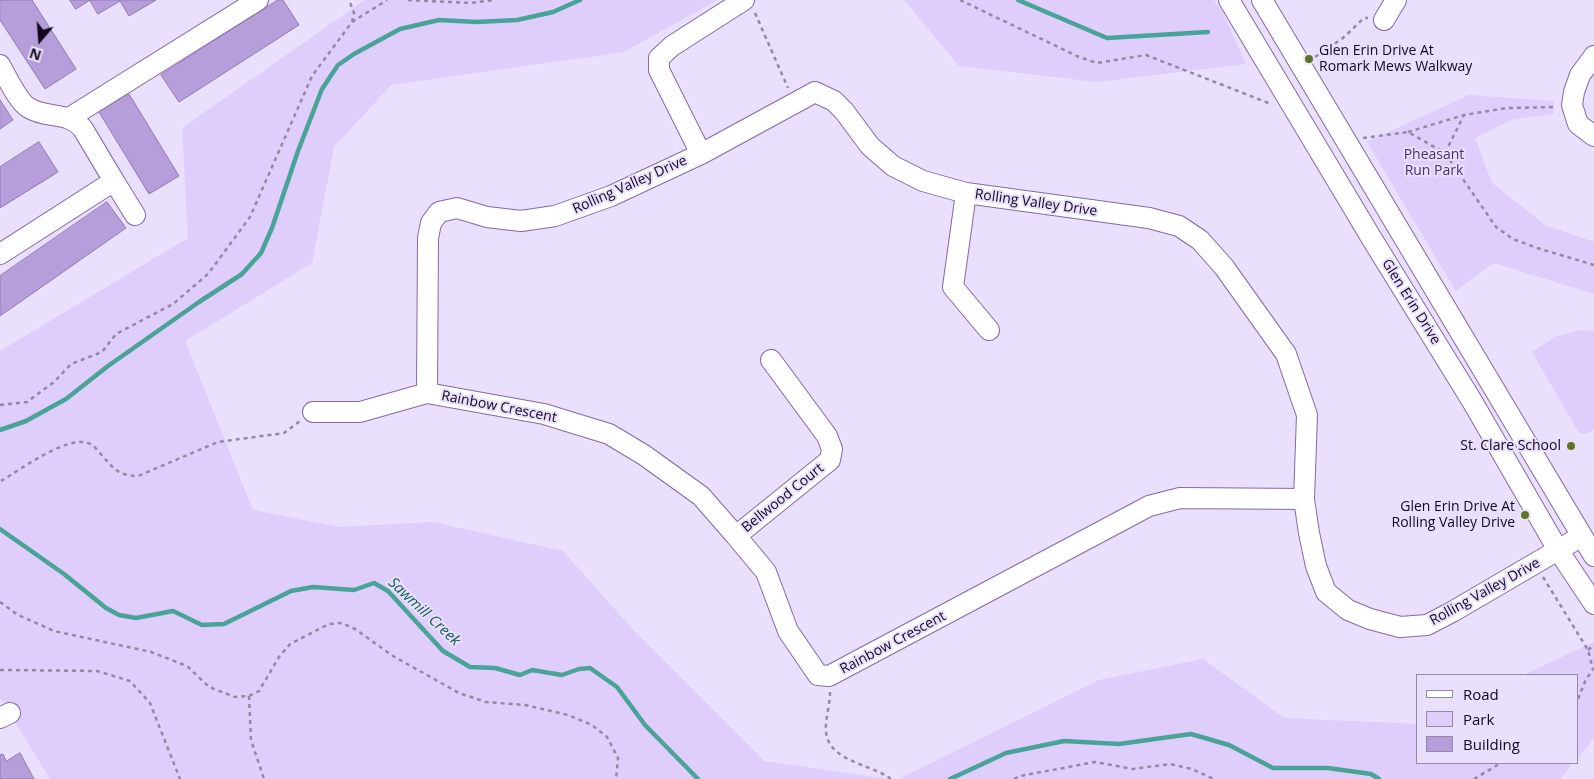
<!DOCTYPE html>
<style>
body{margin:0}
#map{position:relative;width:1594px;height:779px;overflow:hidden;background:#eadffc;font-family:"Open Sans",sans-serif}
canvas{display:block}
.legend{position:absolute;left:1416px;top:674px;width:162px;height:90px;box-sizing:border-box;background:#eadffc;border:1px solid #9489a4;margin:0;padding:6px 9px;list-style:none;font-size:15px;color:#130820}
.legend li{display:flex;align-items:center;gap:10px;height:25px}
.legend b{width:25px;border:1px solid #9489a4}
.north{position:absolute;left:15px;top:15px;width:50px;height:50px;-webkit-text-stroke:4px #eadffc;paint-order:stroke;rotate:198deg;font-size:14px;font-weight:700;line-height:20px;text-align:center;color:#130820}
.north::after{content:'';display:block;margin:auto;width:18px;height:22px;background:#130820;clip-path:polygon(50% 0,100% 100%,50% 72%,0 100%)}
</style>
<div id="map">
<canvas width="1594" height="779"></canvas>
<ul class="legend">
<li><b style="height:6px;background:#fff"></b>Road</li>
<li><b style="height:14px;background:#dfcdfb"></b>Park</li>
<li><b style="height:14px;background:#b69eda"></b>Building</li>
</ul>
<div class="north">N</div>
</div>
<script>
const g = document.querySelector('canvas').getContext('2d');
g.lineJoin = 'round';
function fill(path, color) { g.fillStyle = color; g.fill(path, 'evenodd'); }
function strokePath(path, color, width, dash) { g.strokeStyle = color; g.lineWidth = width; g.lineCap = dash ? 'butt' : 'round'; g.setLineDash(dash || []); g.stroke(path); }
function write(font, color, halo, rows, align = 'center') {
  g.font = font + ' "Open Sans",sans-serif'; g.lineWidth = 4; g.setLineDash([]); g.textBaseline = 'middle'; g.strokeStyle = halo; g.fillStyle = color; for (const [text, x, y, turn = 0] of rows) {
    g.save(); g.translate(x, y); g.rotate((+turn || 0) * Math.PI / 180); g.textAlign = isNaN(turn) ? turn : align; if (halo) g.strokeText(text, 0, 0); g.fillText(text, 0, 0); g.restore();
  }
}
const green = new Path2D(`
 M365 0H717L624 52 391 85 334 147 312 263 185 341 253 510 339 527 433 522 563 551 636 633 764 761 888 779H50L0 698V351L188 238 182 128Z
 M904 0H1214L1223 13 1246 64 1097 82 959 66Z
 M1469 95 1554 101V114L1514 119 1475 138 1492 183 1545 225 1594 242V294L1494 263 1456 291 1367 142Z
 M1581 330 1594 331V429L1586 434 1579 433 1532 352 1555 337Z
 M1594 642V738L1578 758V675H1523Z
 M1203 659 1284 718 1418 724V763H1573L1560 779H899L1099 680Z`);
const stream = new Path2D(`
 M1018 0 1107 38 1208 32
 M0 430 26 421 66 399 108 366 199 302 242 274 261 253 272 228 298 151 322 89 338 65 354 54 400 29 439 20 477 22 517 20 553 12 580 0
 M0 529 64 574 106 608 119 615 136 618 173 611 202 625 224 624 291 591 313 587 354 590 374 583 388 591 443 651 470 667 495 668 520 675 532 670 562 675 579 669 590 668 617 687 645 725 698 779
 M950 779 1006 753 1064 741 1119 744 1191 734 1229 745 1273 768H1328L1371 774 1379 779`);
const building = new Path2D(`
 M0 0H32L76 69 45 89 0 20Z
 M70 0H90L76 9Z
 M90 0H156L129 16 120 1 98 14Z
 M278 0H283L299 25 179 102 161 75Z
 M129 94 179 176 149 194 99 112Z
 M0 100 13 120 0 129Z
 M39 142 58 172 0 208V167Z
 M107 202 126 228 0 316V276Z
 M20 753 34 779H0V755L3 754 6 761Z`);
const path = new Path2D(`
 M408 0 471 3 493 0
 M960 0 1079 57 1097 63 1146 55 1271 104
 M755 13 788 88
 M352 22 387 0
 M1315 57 1343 38 1364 18H1368
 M1408 132 1464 115 1507 108 1556 107
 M1363 138 1408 132 1445 153 1496 227 1513 239 1537 248 1594 265
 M1445 153 1464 115
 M0 405 27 402 54 382 71 364 102 352 116 334 173 304 208 274 250 217 312 76 352 22 354 13 349 0
 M1 481C20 470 72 431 92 445 95 447 98 451 100 453 113 468 118 476 138 476L218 442 284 433 300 421
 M1543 577 1588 650 1593 670
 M0 602 18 615 54 631 151 652 187 666 209 687 235 697 249 696 259 691 279 657 290 644 329 624 342 623 355 629 393 656 459 693 486 702 525 705 568 715 592 725 607 737 618 758 616 779
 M1588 650 1594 645
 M0 670 97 671 130 681 150 703 180 779
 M830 692C830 705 825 719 826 732 829 762 872 764 891 779
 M249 696 251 740 264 779
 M1578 699 1586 679 1593 670
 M1014 779 1020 776 1095 762 1133 769 1170 764 1192 769 1214 779
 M1474 779 1501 763`);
const minor = new Path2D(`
 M1229 0 1372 239 1472 401 1558 550 1594 604
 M1262 0 1594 556
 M1384 20 1396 0
 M1594 56 1580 75 1574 92 1572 105 1578 124 1594 136
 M0 65C7 77 18 102 29 108 47 119 69 111 83 129L114 181 0 254
 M69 118 258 0
 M701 154 659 70V58L672 46 744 0
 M114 181 135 215
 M966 193 953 287 989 330
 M427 393 428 238 431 223 439 212 457 208 487 217 521 221 555 216 611 196 701 154 815 92 834 101 844 111 870 146 893 166 923 181 966 193 1149 218 1179 226 1200 240 1224 267 1286 354 1307 415 1304 499 1309 533 1316 566 1326 592 1348 610 1370 619 1400 627 1427 625 1452 612 1582 536
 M313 412H360L427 393 544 414 609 434 644 455 701 496 736 536 766 572 788 631 818 675 829 676 1149 506 1180 498 1304 499
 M736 536 830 460 832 449 827 436 771 360
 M0 718 10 713`);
const markers = [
 [1309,59,5,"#5f7424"],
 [1571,446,5,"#5f7424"],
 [1525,515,5,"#5f7424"]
];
const poiNames = [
 ["Glen Erin Drive At",1319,51,"left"],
 ["Romark Mews Walkway",1319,67,"left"],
 ["St. Clare School",1561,446],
 ["Glen Erin Drive At",1515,507],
 ["Rolling Valley Drive",1515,523]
];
const parkNames = [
 ["Pheasant",1434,155],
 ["Run Park",1434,171]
];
const streetNames = [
 ["Rolling Valley Drive",630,185,-24],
 ["Rolling Valley Drive",1036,203,8],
 ["Glen Erin Drive",1411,302,58],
 ["Rainbow Crescent",499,407,11],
 ["Bellwood Court",783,498,-39],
 ["Rolling Valley Drive",1485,592,-29],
 ["Rainbow Crescent",893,643,-28]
];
const waterNames = [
 ["Sawmill Creek",424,612,43]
];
fill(green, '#dfcdfb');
strokePath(stream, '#49a396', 4.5);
fill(building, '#b69eda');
strokePath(building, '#9278b8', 1);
strokePath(minor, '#8469a8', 22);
strokePath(path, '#9489a4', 2.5, [4, 4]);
strokePath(minor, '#fff', 20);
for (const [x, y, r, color] of markers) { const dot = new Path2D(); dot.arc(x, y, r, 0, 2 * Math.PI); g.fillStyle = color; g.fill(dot); strokePath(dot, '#eadffc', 2); }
write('14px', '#130820', '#eadffc', poiNames, 'right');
write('14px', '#4e2d74', '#eadffc', parkNames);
write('14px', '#130820', '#eadffc', streetNames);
write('italic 15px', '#176057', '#eadffc', waterNames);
</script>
